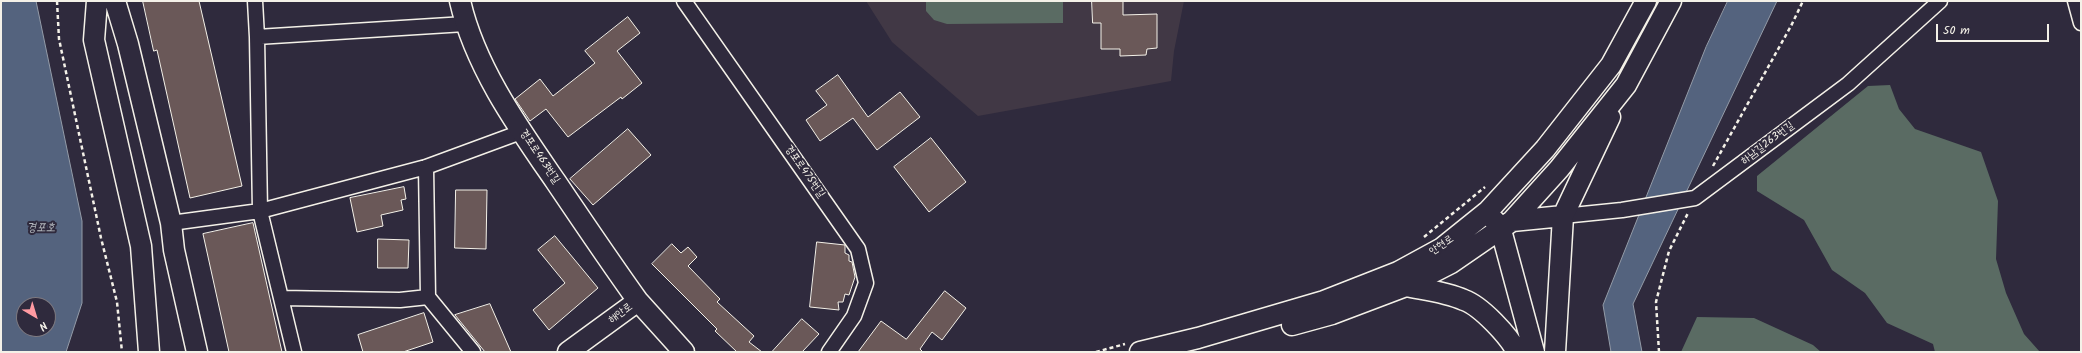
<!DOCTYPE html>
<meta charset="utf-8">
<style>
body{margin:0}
#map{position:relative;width:2082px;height:353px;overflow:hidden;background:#2f2a3d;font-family:Kalam,sans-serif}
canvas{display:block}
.frame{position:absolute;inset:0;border:2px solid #f4f1e8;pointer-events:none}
.north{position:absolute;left:16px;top:297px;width:40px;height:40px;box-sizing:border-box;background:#2f2a3d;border:1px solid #7e7a81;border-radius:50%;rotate:142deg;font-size:11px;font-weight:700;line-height:16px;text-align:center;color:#f4f1e8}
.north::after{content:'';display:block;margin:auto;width:14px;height:18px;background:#ff9aa2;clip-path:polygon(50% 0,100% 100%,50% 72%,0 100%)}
.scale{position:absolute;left:1936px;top:24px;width:113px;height:18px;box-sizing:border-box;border:2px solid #f4f1e8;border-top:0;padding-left:5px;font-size:12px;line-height:14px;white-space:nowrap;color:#f4f1e8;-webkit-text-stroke:3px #2f2a3d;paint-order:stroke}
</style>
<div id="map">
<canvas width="2082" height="353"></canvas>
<div class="frame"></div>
<div class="north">N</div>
<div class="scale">50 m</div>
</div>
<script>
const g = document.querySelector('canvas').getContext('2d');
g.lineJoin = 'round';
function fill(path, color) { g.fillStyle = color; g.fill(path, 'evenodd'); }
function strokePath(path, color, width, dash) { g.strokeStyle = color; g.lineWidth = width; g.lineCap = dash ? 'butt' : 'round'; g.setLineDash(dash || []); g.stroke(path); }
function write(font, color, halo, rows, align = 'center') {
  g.font = font + ' Kalam,"Poor Story",sans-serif'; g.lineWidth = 4; g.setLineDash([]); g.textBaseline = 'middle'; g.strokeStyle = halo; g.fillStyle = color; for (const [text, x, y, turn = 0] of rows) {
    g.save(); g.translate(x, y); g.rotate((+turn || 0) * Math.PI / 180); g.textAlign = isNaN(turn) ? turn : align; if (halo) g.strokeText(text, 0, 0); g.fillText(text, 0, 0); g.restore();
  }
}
const built = new Path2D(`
 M866 1H1184L1174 51 1171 81 978 116 892 42Z`);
const green = new Path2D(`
 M926 1H1063V23L947 24 934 20 926 11Z
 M1890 85 1899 109 1915 129 1981 152 1998 201 1996 259 2006 293 2024 334 2040 352H1935L1933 344 1887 323 1865 293 1832 270 1804 220 1757 191V176L1868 86Z
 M1697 317 1754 318 1813 345 1821 352H1681Z`);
const water = new Path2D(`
 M1 1H36L82 221V303L66 352H1ZM24 305H48V329H24Z
 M1728 1H1777L1633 304 1642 352H1611L1603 305 1706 47Z`);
const building = new Path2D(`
 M143 1H199L242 186 190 198 157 50 154 51Z
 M1092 1H1123V15L1157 14V48L1147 49 1146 55 1120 56V49H1101V23H1093Z
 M628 17 640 33 617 51 642 83 622 99 621 97 568 137 546 109 530 121 515 99 540 79 553 96 595 63 585 51Z
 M838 75 868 117 900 92 920 117 877 150 853 118 820 141 806 120 827 105 816 91Z
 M628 129 651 155 593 205 570 179Z
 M931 138 966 182 929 212 894 167Z
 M404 187 406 199 401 200 403 210 381 215 383 226 357 232 350 198Z
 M456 190H487L486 249 455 248Z
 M253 223 282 352H229L203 234Z
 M555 236 598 288 549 330 533 310 565 283 538 250Z
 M378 239 409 240 408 268H378Z
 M817 242 845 245V253L849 255V261L852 262 855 277 849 295 845 294 843 302H838L839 310 810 307Z
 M672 244 681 253 688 247 697 257 688 266 720 299 717 302 754 336 749 342 762 352H737L715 331 717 329 652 264Z
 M945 291 966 308 942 340 932 332 920 349 923 352H858L881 321 906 339Z
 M490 304 511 352H485L455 315Z
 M424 313 433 342 403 352H363L358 335Z
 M802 319 819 334 802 352H772Z`);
const path = new Path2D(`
 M57 1 59 39 101 238 117 302 122 352
 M1713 166 1791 26 1803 1
 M1424 237 1485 187
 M1096 352 1125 344
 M1659 352 1656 302 1669 251 1688 213`);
const street = new Path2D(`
 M255 1 257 37 260 211 294 352
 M684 1 858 249 866 283 854 316 829 352
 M2075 1 2081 23
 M257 37 465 24
 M426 167 428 297 473 352
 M1563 216 1622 210 1695 198 1848 84 1940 1
 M171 223 260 211 426 167 521 132
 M281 298 400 300 428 297`);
const secondary = new Path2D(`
 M97 1 94 40 141 246 149 352
 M115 1 128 44 171 223 174 250 197 352
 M460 1C475 67 518 127 556 182 583 222 610 262 638 301
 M1494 220 1501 230 1534 352
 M1512 221 1563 216
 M1406 286C1426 290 1446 292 1464 300 1481 306 1509 336 1517 352
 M1292 325 1332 314 1406 286 1451 263 1512 221 1559 169 1626 85 1671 1
 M568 352 638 301 684 352
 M1140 352 1198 338 1324 301 1398 272 1442 248 1488 211 1545 149 1611 65 1646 1
 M1555 352 1563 216 1610 117`);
const streetNames = [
 ["하남길263번길",1768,144,-37],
 ["경포로463번길",539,157,56],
 ["경포로475번길",804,172,55],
 ["안현로",1442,246,-34],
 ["해안로",621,314,-36]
];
const waterNames = [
 ["경포호",41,229]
];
fill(built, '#413845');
fill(green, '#5a6b63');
fill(water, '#54637e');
strokePath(water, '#949ca8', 1);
fill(building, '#6a5858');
strokePath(building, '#f4f1e8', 1);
strokePath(street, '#f4f1e8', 17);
strokePath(secondary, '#f4f1e8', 23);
strokePath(path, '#f4f1e8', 2.5, [4, 3]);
strokePath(street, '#2f2a3d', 14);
strokePath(secondary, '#2f2a3d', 20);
write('11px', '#f4f1e8', '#2f2a3d', streetNames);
write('italic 12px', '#b4b8be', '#2f2a3d', waterNames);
</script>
